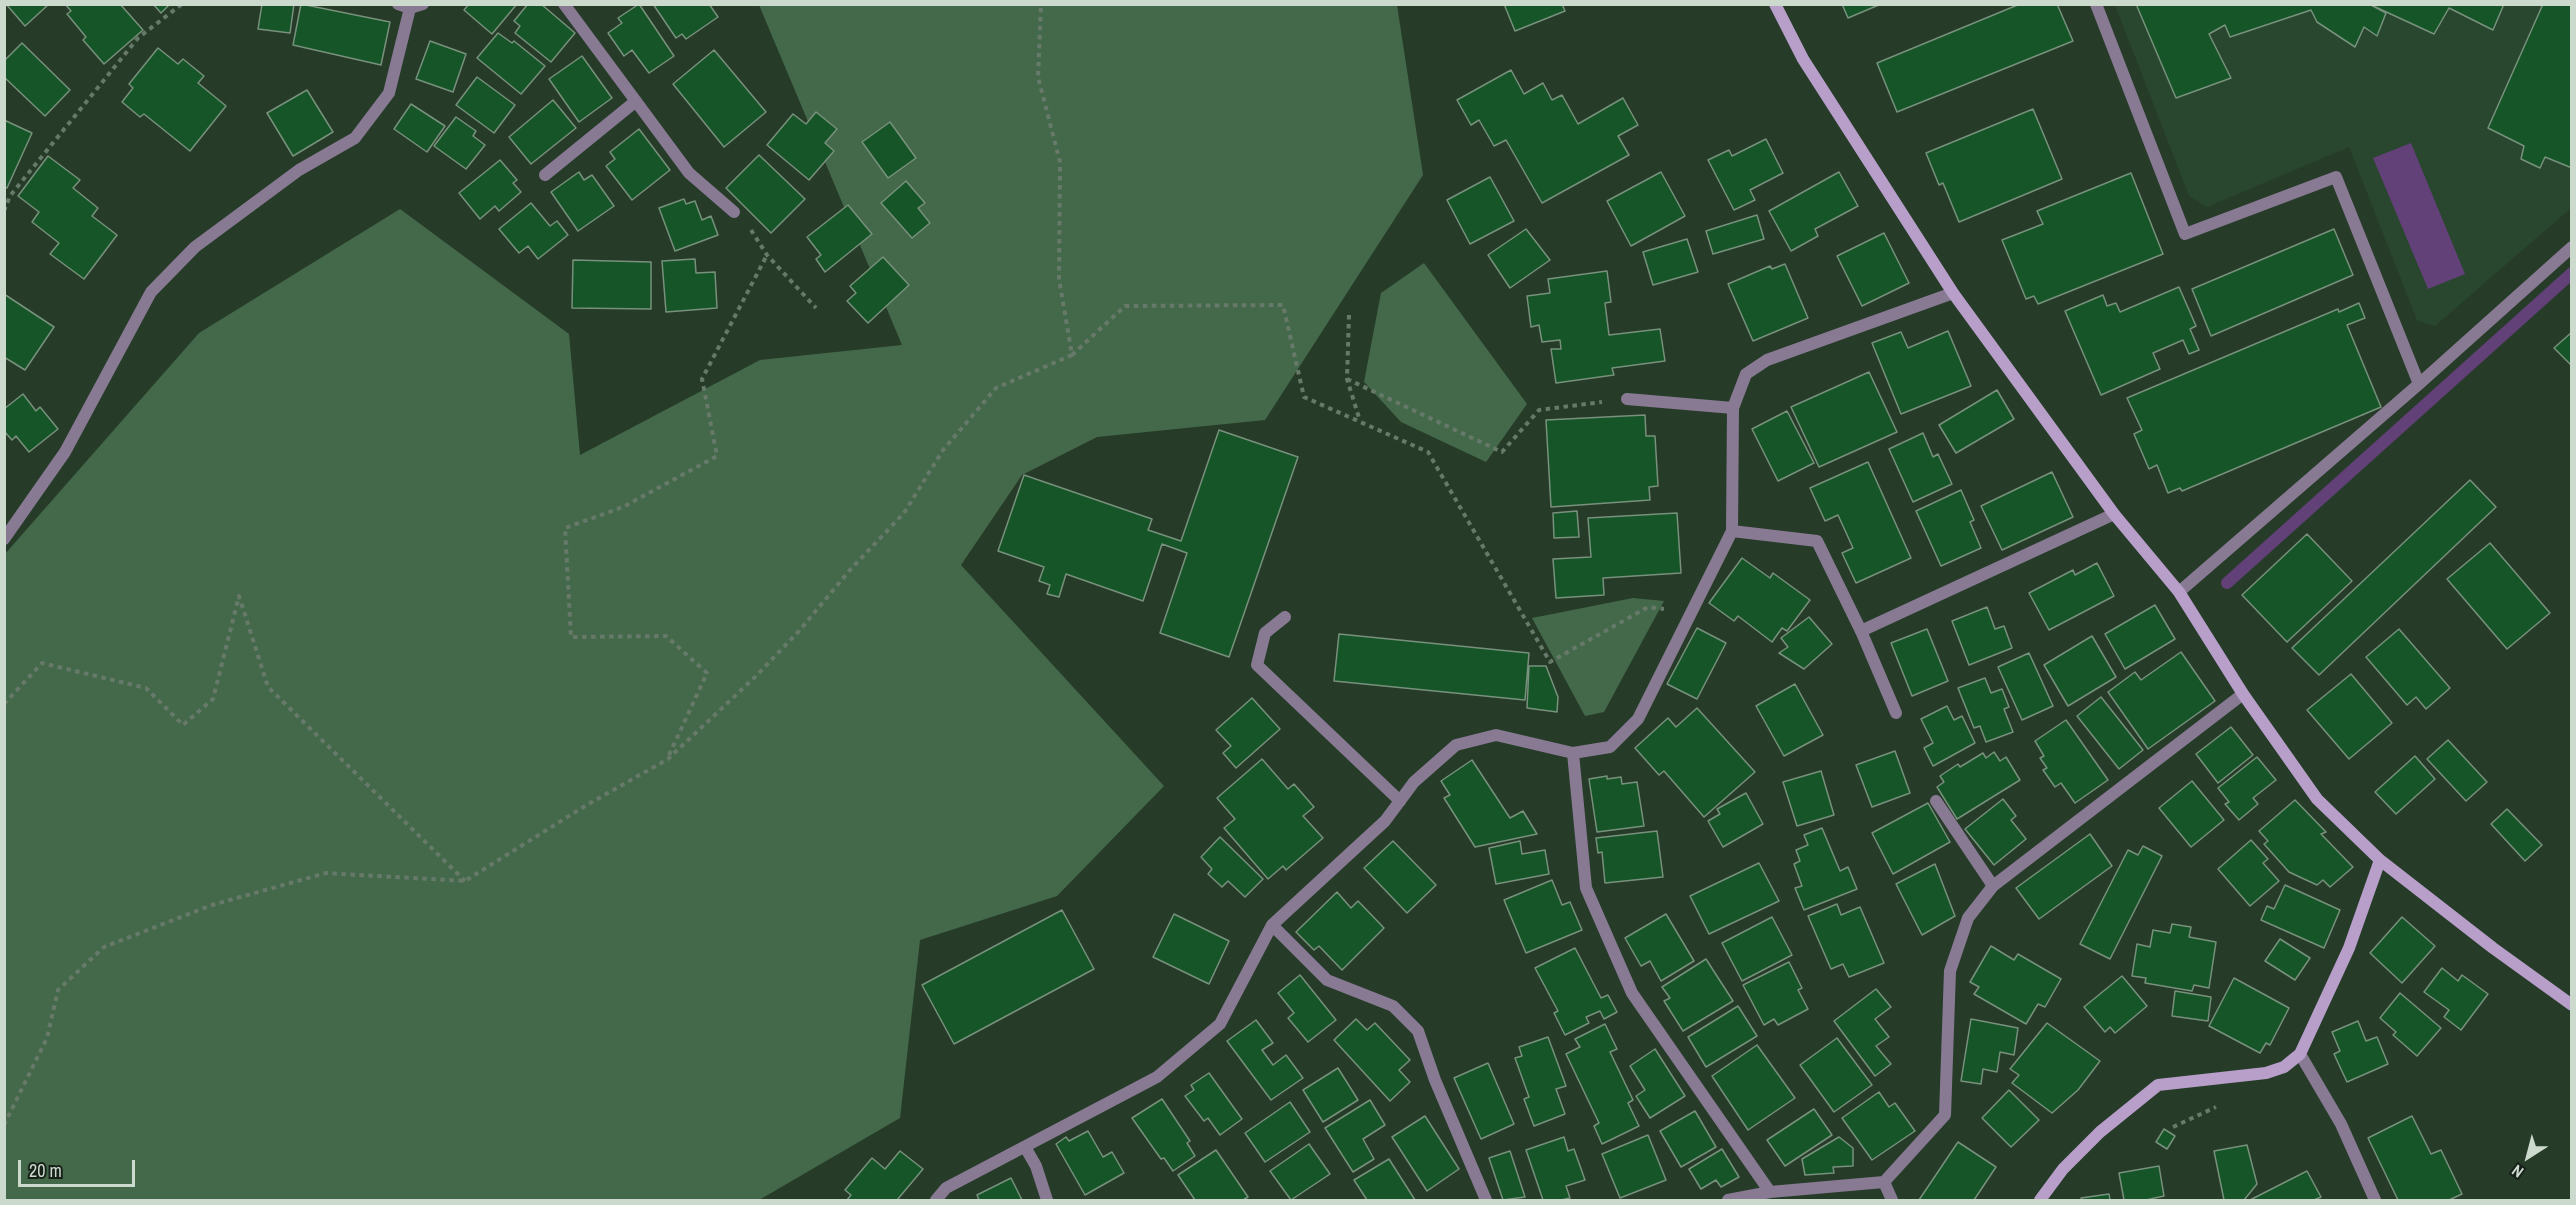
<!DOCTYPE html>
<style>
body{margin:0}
#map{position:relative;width:2576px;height:1205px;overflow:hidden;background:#263c29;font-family:"Archivo Narrow",sans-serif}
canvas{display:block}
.frame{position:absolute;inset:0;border:6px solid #ccd9cd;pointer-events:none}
.north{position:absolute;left:2498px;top:1127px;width:60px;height:60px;-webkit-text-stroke:4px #162018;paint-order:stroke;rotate:216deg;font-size:16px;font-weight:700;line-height:24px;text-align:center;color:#ccd9cd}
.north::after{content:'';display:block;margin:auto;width:21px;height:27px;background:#ccd9cd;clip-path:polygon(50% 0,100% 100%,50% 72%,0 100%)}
.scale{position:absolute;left:18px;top:1160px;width:117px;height:27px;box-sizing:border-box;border:3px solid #ccd9cd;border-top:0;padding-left:8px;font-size:18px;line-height:21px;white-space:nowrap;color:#ccd9cd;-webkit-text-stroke:4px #162018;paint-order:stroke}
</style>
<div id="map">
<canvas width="2576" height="1205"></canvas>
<div class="frame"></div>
<div class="north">N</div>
<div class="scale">20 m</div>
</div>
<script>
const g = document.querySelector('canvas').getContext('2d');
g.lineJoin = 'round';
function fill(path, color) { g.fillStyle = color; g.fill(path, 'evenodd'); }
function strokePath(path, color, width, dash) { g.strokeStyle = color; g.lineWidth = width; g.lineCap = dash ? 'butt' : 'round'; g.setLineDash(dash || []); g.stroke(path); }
const built = new Path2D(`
 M2115 5H2571V208L2435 326 2417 320 2349 147 2207 207 2189 196Z`);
const green = new Path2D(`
 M759 5H1397L1423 175 1265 420 1097 437 1022 475 961 565 1164 786 1057 896 920 940 900 1118 759 1200H5V554L199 333 400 209 569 334 580 455 760 360 902 345Z
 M1424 263 1527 404 1486 462 1401 422 1364 382 1381 293Z
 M1633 598 1664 601 1604 712 1585 716 1532 618Z`);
const water = new Path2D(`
 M2411 143 2465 274 2428 289 2373 158Z`);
const stream = new Path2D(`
 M2227 583 2572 273`);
const building = new Path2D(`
 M6 4H49L25 26Z
 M65 4H120L143 30 104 64 83 40 86 37 67 14 71 11Z
 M153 4H170L161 13Z
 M262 4H294L290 33 258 29Z
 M301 4 390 22 381 65 293 45Z
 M469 4H517L492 34 464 10Z
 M528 4H541L575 33 551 62 515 33 520 26 514 21Z
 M639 4 674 56 649 73 632 50 624 56 608 33 622 23 618 18Z
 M653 4H709L718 17 686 39 682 34 676 38Z
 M1504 4H1562L1565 11 1515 31Z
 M1842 4H1881L1848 18Z
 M2020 4H2057L2073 41 1897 112 1877 63Z
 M2136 4H2369L2386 13 2377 36 2364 27 2355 47 2317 22 2311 10 2230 37 2225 25 2209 34 2231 78 2176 98Z
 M2369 4H2504L2493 30 2449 8 2434 34Z
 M2543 4H2572V168L2545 157 2540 168 2521 159 2524 146 2488 128Z
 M498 33 512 43 514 41 545 66 521 94 477 58Z
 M430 41 466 54 453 92 416 79Z
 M22 43 70 90 45 116 4 77V61Z
 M158 48 178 64 183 59 204 76 198 83 226 106 190 151 144 114 140 117 122 102 133 88 129 84Z
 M714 50 766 112 724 147 673 84Z
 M582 56 612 98 579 122 549 79Z
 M1511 70 1524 94 1543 83 1552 100 1562 95 1578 124 1623 98 1638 125 1618 136 1629 155 1542 203 1506 140 1494 146 1479 120 1471 125 1457 100Z
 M477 77 515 105 494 133 456 105Z
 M307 90 333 132 293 156 267 113Z
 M553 100 576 128 531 164 509 137Z
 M411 104 445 126 427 152 394 129Z
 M2033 109 2062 179 1959 222 1943 183 1939 185 1926 153Z
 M816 112 837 129 825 143 834 151 809 180 767 145 793 114 806 124Z
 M456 117 476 131 473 136 485 145 466 169 434 146Z
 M4 120 32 133 7 188 4 187Z
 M890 122 916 158 888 178 862 142Z
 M639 129 670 170 632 200 606 166 615 159 610 152Z
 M1766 139 1783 173 1750 190 1755 200 1734 210 1708 160 1729 150 1732 156Z
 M759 155 805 199 771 233 726 188Z
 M48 156 80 180 73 188 98 208 92 216 117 235 84 279 50 254 59 243 32 222 39 212 18 196Z
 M500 160 517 180 513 183 521 192 499 211 495 206 480 219 459 193Z
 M579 172 584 180 592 175 614 206 578 231 551 192Z
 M1661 172 1685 216 1631 246 1607 201Z
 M1839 172 1858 206 1815 229 1818 236 1791 251 1769 211Z
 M2131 173 2163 254 2038 304 2034 296 2026 299 2002 240 2043 224 2037 211Z
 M1490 177 1514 221 1470 244 1447 200Z
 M906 181 925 203 918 208 930 223 912 238 881 203Z
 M684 199 686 204 695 201 702 220 711 216 718 235 675 251 659 208Z
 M531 203 550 226 557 221 568 235 538 259 528 246 519 253 499 229Z
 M848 205 872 234 825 272 816 259 821 255 807 237Z
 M1757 215 1764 239 1713 254 1706 231Z
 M1526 229 1550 260 1510 288 1488 255Z
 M2334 229 2353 275 2211 336 2192 289Z
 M1884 233 1909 283 1862 306 1837 256Z
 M1687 239 1698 272 1653 285 1643 252Z
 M883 257 909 285 868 323 847 301 856 293 850 286Z
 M695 259 696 273 715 272 717 308 666 312 662 261Z
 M573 260 651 262V309L572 308Z
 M1785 264 1808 318 1753 341 1728 284 1770 266 1772 269Z
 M1607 271 1611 302 1605 303 1609 335 1660 329 1665 361 1612 368 1614 375 1556 383 1551 349H1561L1560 340 1542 342 1539 325 1531 327 1527 296 1550 293 1548 279Z
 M2179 287 2196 326 2190 329 2199 350 2189 354 2183 340 2153 353 2160 369 2101 395 2065 311 2103 295 2107 306 2116 303 2120 312Z
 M4 294 54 327 25 370 4 357Z
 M2359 303 2365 318 2347 325 2381 407 2182 491 2180 488 2168 493 2157 465 2149 469 2134 434 2142 430 2127 398 2338 309 2339 312Z
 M1948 331 1971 386 1901 414 1872 343 1901 332 1908 348Z
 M2572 332V366L2554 348Z
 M1869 372 1897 432 1819 467 1791 407Z
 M1997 390 2014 419 1956 453 1939 425Z
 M23 394 36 411 40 407 58 429 29 452 16 436 12 440 4 431V409Z
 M1787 411 1814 463 1778 481 1752 429Z
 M1645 415 1646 436H1655L1658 486 1649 487 1650 500 1551 507 1546 420Z
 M1219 430 1298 457 1229 657 1160 633 1187 553 1162 544 1143 601 1066 574 1059 597 1047 594 1050 585 1039 581 1044 567 998 551 1024 475 1152 519 1148 530 1181 541Z
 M1923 433 1933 457 1938 454 1952 484 1913 502 1889 449Z
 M1868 462 1911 558 1856 583 1842 553 1853 548 1838 515 1825 521 1810 488Z
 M2052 472 2073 517 2002 550 1981 506Z
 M2470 480 2496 507 2319 675 2292 648Z
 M1961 490 1974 520 1970 522 1981 548 1941 566 1916 511Z
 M1577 511 1579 537 1554 538 1553 513Z
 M1677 513 1681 573 1603 578 1604 595 1556 598 1553 559 1591 557 1588 518Z
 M2307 534 2352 581 2287 642 2242 595Z
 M2490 543 2550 613 2507 649 2447 579Z
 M1742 558 1770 578 1773 573 1810 600 1787 631 1782 628 1772 642 1738 616 1734 621 1709 603Z
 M2097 563 2114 596 2049 630 2029 593 2073 570 2075 575Z
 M2155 605 2175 639 2125 669 2105 634Z
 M1987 607 1995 629 2004 626 2012 648 1969 665 1952 621Z
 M1809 617 1832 644 1804 669 1779 653 1788 647 1781 638Z
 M1697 628 1726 643 1697 699 1667 684Z
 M1927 629 1948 681 1912 696 1891 643Z
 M2399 629 2450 688 2426 709 2416 697 2407 705 2366 657Z
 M1339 634 1529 653 1525 700 1334 681Z
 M2092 636 2116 677 2068 706 2044 665Z
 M2181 652 2215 701 2148 749 2108 692 2135 672 2141 680Z
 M2029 653 2053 706 2022 720 1998 667Z
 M1529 666H1546L1558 697 1557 712 1527 708Z
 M2351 674 2392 723 2349 759 2307 710Z
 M1985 678 1991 693 2002 689 2009 707 2004 709 2013 732 1986 742 1980 726 1974 728 1958 688Z
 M1795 684 1823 735 1784 756 1756 706Z
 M2101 697 2143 750 2119 769 2077 716Z
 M1252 698 1280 729 1236 768 1223 753 1231 746 1216 730Z
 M1947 706 1954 720 1962 716 1975 743 1933 766 1924 748 1933 743 1921 719Z
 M1697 708 1755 772 1704 817 1664 771 1659 775 1635 748 1668 718 1676 727Z
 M2066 720 2108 780 2075 803 2061 783 2055 787 2043 770 2047 768 2040 758 2044 756 2035 741Z
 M2231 727 2253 755 2218 783 2196 754Z
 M2448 740 2487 782 2466 801 2427 759Z
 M1895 751 1910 793 1872 807 1856 765Z
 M1994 752 2000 761 2006 757 2020 780 1957 819 1937 787 1944 782 1940 776 1958 764 1960 767 1983 753 1986 758Z
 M2415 756 2435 779 2396 814 2375 792Z
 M2257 757 2276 780 2253 798 2258 804 2239 820 2225 804 2229 802 2218 788Z
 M1262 759 1288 789 1294 784 1314 807 1303 816 1323 838 1286 870 1283 866 1268 879 1224 828 1235 819 1217 798Z
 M1472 760 1510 818 1523 811 1537 834 1475 847 1444 798 1450 795 1441 781Z
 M1821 771 1834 815 1797 826 1783 782Z
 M1607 776V779L1621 777 1622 784 1637 782 1644 826 1597 832 1589 779Z
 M2192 781 2224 820 2191 847 2159 808Z
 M1746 793 1763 824 1723 847 1708 821 1720 814 1717 809Z
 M2003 799 2016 816 2011 820 2026 839 1994 865 1965 829Z
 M2295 800 2326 832 2321 834 2353 867 2330 887 2323 880 2317 885 2289 872 2264 844 2268 841 2259 831Z
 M1928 803 1950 842 1893 874 1872 833Z
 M2507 809 2542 845 2525 861 2491 824Z
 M1822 828 1840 871 1848 867 1857 889 1804 910 1795 888 1802 886 1794 864 1800 861 1796 850 1808 845 1804 835Z
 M1657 831 1663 877 1605 883 1602 852 1598 853 1596 838Z
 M2090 834 2112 866 2039 919 2016 888Z
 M1220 837 1263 879 1245 897 1228 881 1222 887 1208 874 1212 869 1201 857Z
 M2251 840 2268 859 2263 863 2279 881 2250 906 2218 869Z
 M1393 841 1436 885 1407 913 1364 868Z
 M1520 841 1522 854 1545 850 1549 874 1496 884 1489 848Z
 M2143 846 2162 856 2110 959 2080 944 2128 850 2138 855Z
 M1759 863 1779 901 1709 934 1690 896Z
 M1935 864 1955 916 1922 935 1896 884Z
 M1552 880 1562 905 1570 902 1582 930 1526 953 1504 900Z
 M2285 885 2340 910 2324 948 2261 920 2267 906 2274 909Z
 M1337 892 1351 908 1358 901 1384 928 1342 970 1319 946 1314 950 1296 932Z
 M1837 904 1841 915 1860 907 1884 963 1849 977 1843 964 1831 969 1808 916Z
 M1062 910 1094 969 954 1044 922 985Z
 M1174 914 1229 941 1209 984 1153 957Z
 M1666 914 1694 961 1661 981 1650 961 1641 966 1625 938Z
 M1772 917 1792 955 1742 981 1722 943Z
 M2402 917 2435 946 2402 983 2370 953Z
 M2172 924 2191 927 2189 937 2216 942 2209 988 2194 985 2192 991 2145 983 2146 978 2132 976 2137 944 2150 947 2153 930 2170 933Z
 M2280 939 2310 958 2295 980 2265 961Z
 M1991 946 2014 960 2018 954 2061 979 2045 1007 2038 1004 2026 1024 1974 994 1979 987 1970 982Z
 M1575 948 1601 998 1608 995 1617 1012 1604 1019 1600 1011 1586 1017 1589 1023 1565 1035 1554 1013 1558 1011 1535 968Z
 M1706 959 1733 1001 1683 1031 1664 1001 1670 998 1662 987Z
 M1789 962 1802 988 1798 990 1808 1009 1778 1025 1774 1019 1764 1025 1743 985Z
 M2442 968 2458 981 2462 975 2488 994 2461 1030 2444 1017 2449 1010 2424 992Z
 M1300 975 1336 1020 1308 1042 1288 1018 1294 1013 1278 993Z
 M2122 976 2147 1006 2115 1033 2110 1027 2105 1032 2084 1007Z
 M2234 978 2289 1008 2270 1045 2266 1043 2260 1053 2209 1026Z
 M1876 989 1891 1007 1875 1019 1889 1037 1876 1046 1891 1064 1875 1076 1834 1021Z
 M2175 991 2211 997 2208 1021 2172 1016Z
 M2400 993 2441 1028 2417 1056 2393 1035 2396 1032 2380 1018Z
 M1738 1006 1757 1036 1706 1067 1688 1037Z
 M1356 1019 1367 1030 1375 1023 1410 1060 1399 1070 1410 1082 1390 1101 1334 1040Z
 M1971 1019 2018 1028 2014 1055 2000 1052 1997 1072 1983 1069 1981 1084 1961 1081Z
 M1256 1020 1273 1043 1262 1050 1273 1065 1286 1055 1303 1078 1271 1100 1227 1041Z
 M2358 1021 2366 1041 2377 1037 2388 1064 2347 1082 2334 1054 2340 1051 2332 1032Z
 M2047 1023 2100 1061 2078 1090 2052 1113 2012 1083 2019 1075 2010 1069Z
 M1605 1024 1617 1049 1610 1052 1633 1100 1628 1103 1639 1126 1602 1144 1594 1126 1599 1123 1566 1054 1580 1047 1575 1039Z
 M1548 1037 1566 1086 1556 1089 1565 1114 1534 1126 1524 1099 1529 1097 1515 1058 1522 1056 1519 1047Z
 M1837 1038 1872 1085 1834 1112 1800 1065Z
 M1757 1045 1795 1098 1748 1130 1712 1076Z
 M1655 1049 1685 1096 1650 1118 1636 1096 1645 1090 1630 1066Z
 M1488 1063 1514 1124 1481 1139 1454 1078Z
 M1338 1068 1358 1100 1323 1122 1303 1090Z
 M1209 1073 1242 1119 1220 1135 1208 1118 1204 1121 1185 1096 1194 1090 1191 1085Z
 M2009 1090 2039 1120 2011 1147 1982 1118Z
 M1879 1092 1889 1107 1895 1103 1915 1131 1872 1160 1842 1118Z
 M1162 1099 1190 1141 1187 1143 1195 1156 1173 1171 1164 1158 1161 1159 1132 1118Z
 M1370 1100 1385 1125 1363 1139 1374 1159 1353 1172 1325 1128Z
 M1290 1102 1310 1132 1265 1162 1245 1133Z
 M1814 1109 1832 1135 1785 1166 1767 1140Z
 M1695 1111 1716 1147 1681 1167 1660 1131Z
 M1425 1116 1459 1169 1427 1191 1392 1137Z
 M2412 1116 2431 1154 2441 1150 2462 1194 2449 1200H2398L2368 1138Z
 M2164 1129 2175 1136 2167 1149 2156 1142Z
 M1088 1131 1103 1157 1112 1152 1124 1173 1085 1195 1056 1144 1066 1137 1069 1141Z
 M1648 1135 1666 1180 1620 1198 1602 1154Z
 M1564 1137 1568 1151 1574 1149 1585 1180 1566 1186 1570 1198 1561 1200H1543L1526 1150Z
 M1839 1137 1853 1148V1166L1833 1167 1834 1173 1805 1175 1802 1159Z
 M1958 1142 1996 1167 1974 1200H1919Z
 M1309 1144 1330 1174 1291 1200 1270 1171Z
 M2247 1145 2257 1184 2244 1200H2224L2214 1151Z
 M1722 1149 1739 1177 1721 1187 1716 1180 1701 1189 1689 1169Z
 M1216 1150 1248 1197 1243 1200H1195L1178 1175Z
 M900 1151 923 1169 897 1200H847L851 1195 845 1190 872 1158 885 1169Z
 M1510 1151 1525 1197 1503 1200 1489 1158Z
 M1389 1159 1415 1200H1367L1354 1180Z
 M2159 1166 2164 1196 2146 1200H2124L2119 1173Z
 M2307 1171 2321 1197 2314 1200H2250Z
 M1011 1178 1022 1200H979L977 1195Z
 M2109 1194 2110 1200H2082L2081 1198Z`);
const path = new Path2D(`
 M4 211 10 196 138 38 182 4
 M751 230 767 255 816 308
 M1349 315 1347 379 1360 421
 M1072 355 1125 306 1283 305 1304 397 1428 452 1550 662 1648 607 1664 609
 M1347 379 1502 452 1539 410 1602 402
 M4 704 42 663 146 688 183 725 213 699 239 596 268 687 465 881
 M669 755 707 673 666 636 571 637 565 528 623 507 717 456 702 379 767 255
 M4 1125 47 1038 58 990 104 947 212 905 326 873 465 881 585 806 668 759 754 678 799 631 850 570 904 513 943 450 996 388 1072 355 1059 279 1060 162 1038 77 1041 4
 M2173 1127 2216 1107`);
const lane = new Path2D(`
 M564 4 689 173 734 212
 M545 175 636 101
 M1627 399 1733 408
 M1285 617 1265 633 1257 665 1400 801
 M1861 631 1896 713
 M1936 801 1993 886
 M1025 1147 1036 1166 1047 1200`);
const street = new Path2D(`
 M398 4 410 8 423 4
 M2096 4 2185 234 2336 177 2419 384
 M1732 531 1817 541 1861 631 2114 514
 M4 539 65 452 151 292 195 247 299 170 355 138 389 93 410 8
 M2179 592 2419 384 2572 247
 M1573 753 1586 888 1632 993 1770 1192
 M1272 925 1327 980 1393 1006 1418 1031 1435 1080 1486 1200
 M2300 1054 2341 1124 2375 1200
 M1884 1182 1892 1200
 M936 1200 946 1188 1157 1077 1220 1024 1272 925 1385 821 1414 782 1456 745 1496 735 1573 753 1610 747 1638 719 1732 531 1733 408 1746 374 1767 360 1953 293
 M1728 1200 1770 1192 1884 1182 1945 1115 1950 971 1968 918 1993 886 2243 694`);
const secondary = new Path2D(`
 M1775 4 1803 59 1953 293 2114 514 2179 592 2243 694 2317 799 2380 860 2493 948 2572 1005
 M2040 1200 2063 1169 2100 1132 2158 1085 2266 1073 2284 1067 2300 1054 2349 948 2380 860`);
fill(built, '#29462e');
fill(green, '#44694a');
fill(water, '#624078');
strokePath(stream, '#624078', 12);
fill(building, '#155528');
strokePath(building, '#78917c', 1.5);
strokePath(path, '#677a6a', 4, [4.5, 4.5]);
strokePath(lane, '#897a94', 12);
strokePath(street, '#897a94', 12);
strokePath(secondary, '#b89fca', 12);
</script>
